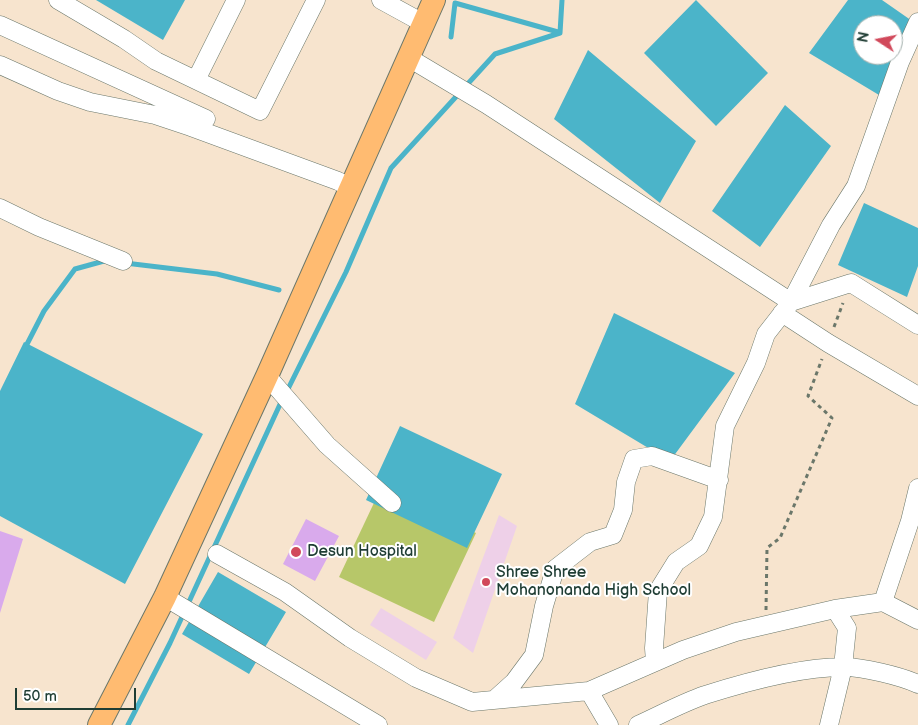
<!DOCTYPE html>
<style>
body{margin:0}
#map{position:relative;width:918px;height:725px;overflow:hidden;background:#f7e4ce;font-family:"Balsamiq Sans",sans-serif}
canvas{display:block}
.north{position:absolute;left:853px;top:15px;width:50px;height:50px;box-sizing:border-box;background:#fff;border:1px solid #a5b1ae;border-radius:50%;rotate:281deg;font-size:14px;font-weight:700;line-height:20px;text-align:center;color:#1f3d34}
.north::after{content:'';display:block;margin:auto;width:18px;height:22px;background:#d1495b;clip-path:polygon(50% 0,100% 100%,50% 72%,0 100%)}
.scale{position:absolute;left:15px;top:688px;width:121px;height:22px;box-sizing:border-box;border:2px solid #1f3d34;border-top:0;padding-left:6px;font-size:15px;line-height:18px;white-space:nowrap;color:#1f3d34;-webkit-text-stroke:4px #fff;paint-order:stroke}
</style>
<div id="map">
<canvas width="918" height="725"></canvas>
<div class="north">N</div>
<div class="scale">50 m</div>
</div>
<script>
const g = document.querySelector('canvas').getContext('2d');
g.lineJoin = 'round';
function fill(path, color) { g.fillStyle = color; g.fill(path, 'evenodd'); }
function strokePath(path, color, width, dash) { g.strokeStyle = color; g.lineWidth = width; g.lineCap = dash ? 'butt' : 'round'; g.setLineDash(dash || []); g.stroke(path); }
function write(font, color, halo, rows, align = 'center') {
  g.font = font + ' "Balsamiq Sans",sans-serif'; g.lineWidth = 4; g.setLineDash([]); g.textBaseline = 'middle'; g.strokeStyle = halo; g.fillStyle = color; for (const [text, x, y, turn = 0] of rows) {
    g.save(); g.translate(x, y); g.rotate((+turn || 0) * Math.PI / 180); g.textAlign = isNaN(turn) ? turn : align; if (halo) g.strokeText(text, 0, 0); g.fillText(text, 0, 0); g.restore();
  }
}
const built = new Path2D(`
 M499 515 517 526 473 653 453 638Z
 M381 608 437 642 426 660 370 625Z`);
const green = new Path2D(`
 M381 488 476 533 434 622 339 577Z`);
const water = new Path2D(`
 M96 0H185L163 40Z
 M696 0 768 73 716 126 644 53Z
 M848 0H882L915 23 879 95 809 53ZM863 25H893V55H863Z
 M588 50 696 141 660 203 554 119Z
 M785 105 831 146 760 247 712 211Z
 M864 203 918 228V266L907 297 838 265Z
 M614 313 735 373 670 461 575 404Z
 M24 342 203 434 125 584 0 516V391Z
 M400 426 502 474 467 548 366 500Z
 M218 572 286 612 249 674 182 634Z`);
const stream = new Path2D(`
 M451 37 455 3 558 32
 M125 263 217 274 279 290
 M24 350 44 311 75 269 104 261
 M286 393 346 272 391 168 495 54 560 33 562 0
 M128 725 170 643 282 400`);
const building = new Path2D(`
 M306 519 339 536 315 581 283 564Z
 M0 531 23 539 0 613Z`);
const path = new Path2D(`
 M834 327 843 303
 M766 610 767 548 780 538 832 418 808 396 822 359`);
const minor = new Path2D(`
 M58 0 124 39 156 61 260 111 316 0
 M381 0 423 23
 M0 25 206 119
 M409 58 486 104 791 302 851 283 918 325
 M0 65 58 91 90 102 155 115 191 127 338 181 351 188
 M196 80 236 0
 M0 208 39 227 123 261
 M782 313 828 343 918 396
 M267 376 327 445 392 503
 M217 554 285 592 350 638 416 678 472 702 589 691 683 650 736 632 835 609 883 602 910 521 918 488
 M165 597 378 725
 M883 602 918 620
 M655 662 654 648 658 591 676 562 699 546 713 517 725 426 756 363 766 334 791 302 831 225 856 186 900 62 918 22
 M589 691 609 725
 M494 700 514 682 534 655 544 606 555 569 590 542 613 535 623 510 626 482 634 459 652 456 719 480
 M638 725C660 715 682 703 705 695 746 682 799 667 843 667 863 667 900 676 918 684
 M829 725 843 667 847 628 835 609`);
const major = new Path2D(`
 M99 725 165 597 267 376 434 0`);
const markers = [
 [296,552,6,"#d1495b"],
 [486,582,5,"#d1495b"]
];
const poiNames = [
 ["Desun Hospital",307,552],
 ["Shree Shree",496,573],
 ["Mohanonanda High School",496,591]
];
fill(built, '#eed0e8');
fill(green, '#b7c769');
fill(water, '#4bb4c9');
strokePath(stream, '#4bb4c9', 5);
fill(building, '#d9aaec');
strokePath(minor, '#6b776a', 19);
strokePath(major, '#6b776a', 24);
strokePath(path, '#6b776a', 3, [4, 4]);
strokePath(minor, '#fff', 18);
strokePath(major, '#ffbb71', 22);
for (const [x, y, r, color] of markers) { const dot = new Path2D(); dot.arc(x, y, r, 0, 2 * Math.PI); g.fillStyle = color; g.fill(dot); strokePath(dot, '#fff', 2); }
write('16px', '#1f3d34', '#fff', poiNames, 'left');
</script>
